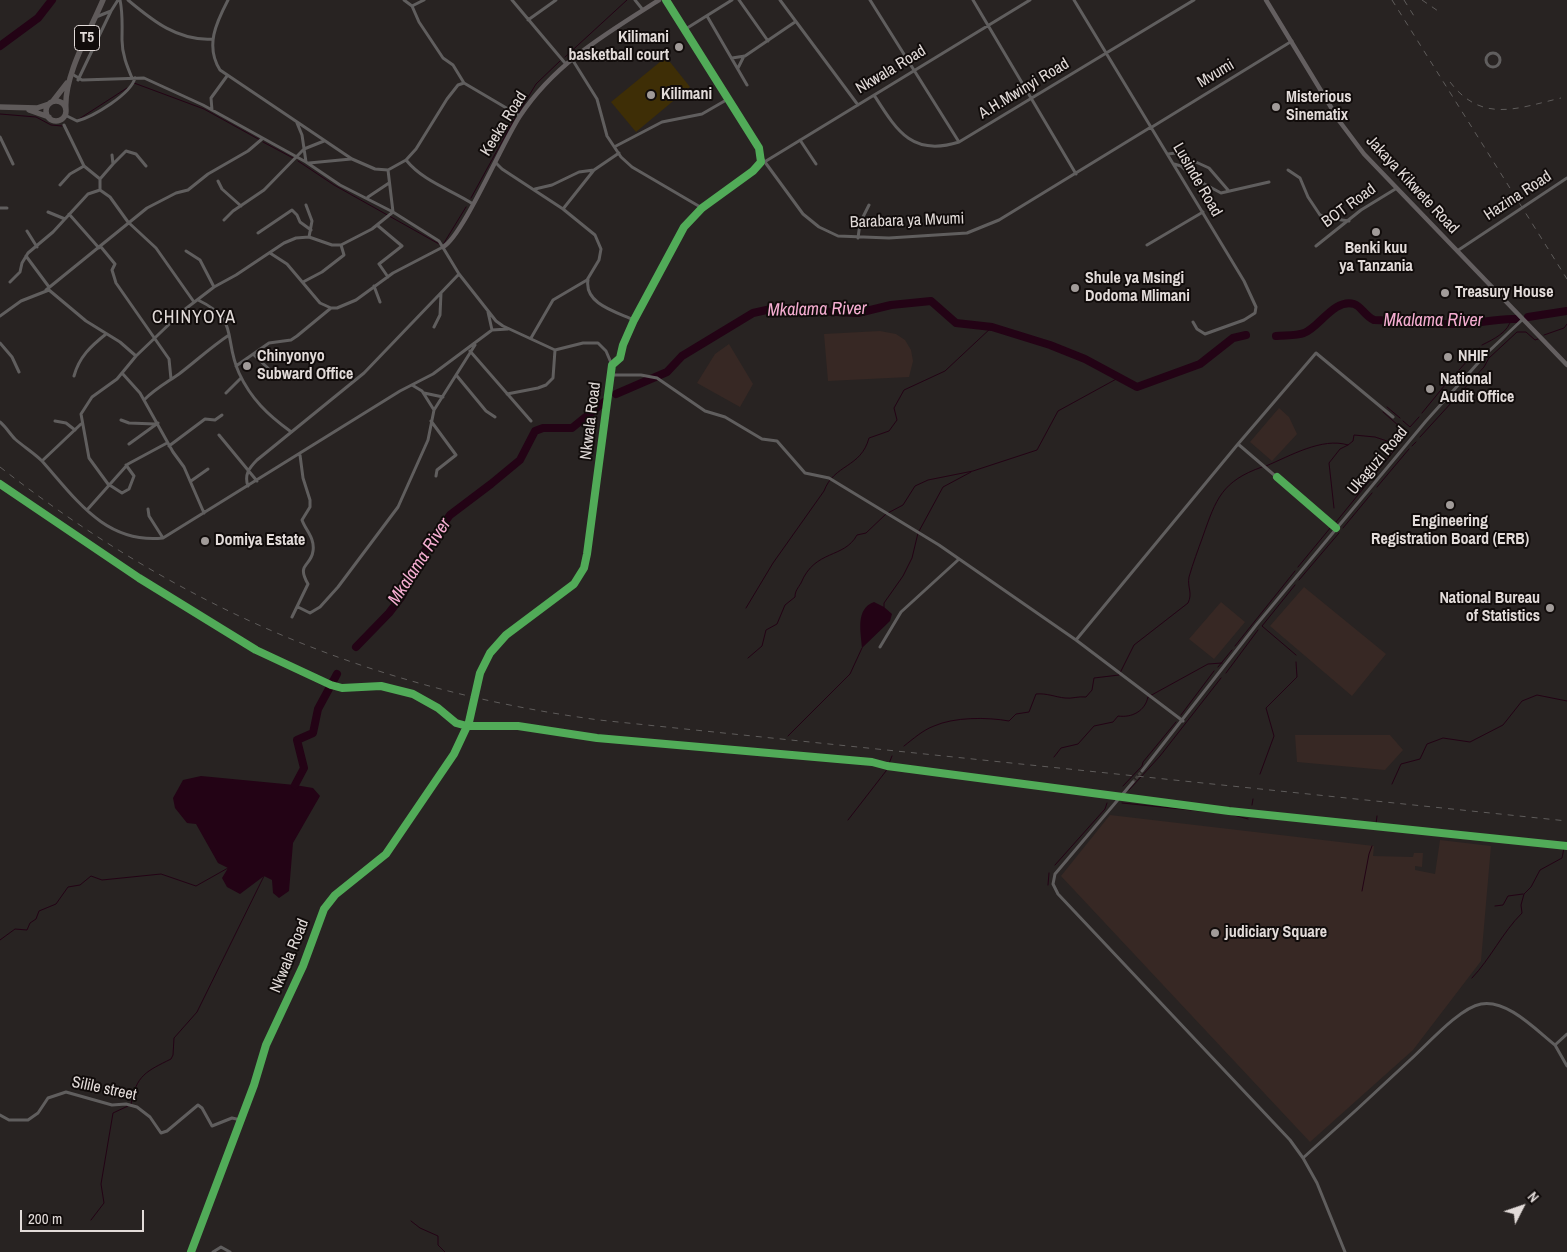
<!DOCTYPE html>
<style>
body{margin:0}
#map{position:relative;width:1567px;height:1252px;overflow:hidden;background:#282322;font-family:"Archivo Narrow",sans-serif}
canvas{display:block}
.north{position:absolute;left:1497px;top:1182px;width:50px;height:50px;-webkit-text-stroke:4px #110c0b;paint-order:stroke;rotate:49deg;font-size:14px;font-weight:700;line-height:20px;text-align:center;color:#e2dbd9}
.north::after{content:'';display:block;margin:auto;width:18px;height:22px;background:#e2dbd9;clip-path:polygon(50% 0,100% 100%,50% 72%,0 100%)}
.scale{position:absolute;left:20px;top:1210px;width:124px;height:22px;box-sizing:border-box;border:2px solid #e2dbd9;border-top:0;padding-left:6px;font-size:15px;line-height:18px;white-space:nowrap;color:#e2dbd9;-webkit-text-stroke:4px #110c0b;paint-order:stroke}
</style>
<div id="map">
<canvas width="1567" height="1252"></canvas>
<div class="north">N</div>
<div class="scale">200 m</div>
</div>
<script>
const g = document.querySelector('canvas').getContext('2d');
g.lineJoin = 'round';
function fill(path, color) { g.fillStyle = color; g.fill(path, 'evenodd'); }
function strokePath(path, color, width, dash) { g.strokeStyle = color; g.lineWidth = width; g.lineCap = dash ? 'butt' : 'round'; g.setLineDash(dash || []); g.stroke(path); }
function write(font, color, halo, rows, align = 'center') {
  g.font = font + ' "Archivo Narrow",sans-serif'; g.lineWidth = 4; g.setLineDash([]); g.textBaseline = 'middle'; g.strokeStyle = halo; g.fillStyle = color; for (const [text, x, y, turn = 0] of rows) {
    g.save(); g.translate(x, y); g.rotate((+turn || 0) * Math.PI / 180); g.textAlign = isNaN(turn) ? turn : align; if (halo) g.strokeText(text, 0, 0); g.fillText(text, 0, 0); g.restore();
  }
}
const built = new Path2D(`
 M880 331 896 334 905 340 911 350 913 361 909 377 828 381 824 334Z
 M729 344 753 384 740 407 697 383 715 354Z
 M1279 408 1289 417 1297 434 1272 461 1250 442Z
 M1304 587 1386 654 1352 696 1270 626Z
 M1221 602 1245 622 1214 659 1189 639Z
 M1295 735H1390L1403 750 1385 770 1297 762Z
 M1110 815 1374 846 1373 856 1413 857 1414 853H1423L1422 867 1415 866V870L1435 874 1440 840 1491 846 1481 961 1413 1050 1310 1142 1061 876Z`);
const green = new Path2D(`
 M666 57 690 87 636 132 611 102Z`);
const water = new Path2D(`
 M874 602 884 607 892 614 890 621 862 648C861 632 855 609 874 602Z
 M201 776 295 785 313 788 320 796 293 843 289 891 279 898 273 893 272 880 264 876 240 894 227 887 222 878 228 868 218 863 196 824 187 823 175 808 173 798 183 780Z`);
const stream = new Path2D(`
 M565 57 627 0
 M134 83 204 109 260 140
 M0 114 36 117 51 125 62 126
 M518 114 536 84 560 61
 M79 119 127 88
 M263 142 293 158
 M298 161 334 185 439 244
 M471 198 515 118
 M444 243 466 207
 M1544 335 1564 328 1567 324
 M1482 345C1494 339 1509 332 1511 319
 M1459 370 1479 348
 M1449 381 1455 374
 M1387 407 1400 418
 M1383 412 1407 433
 M1422 413 1445 385
 M1403 421 1410 427 1419 417
 M1420 437 1484 367 1489 358 1517 332H1526L1535 340 1538 339
 M1412 446 1416 442
 M1266 466C1290 456 1322 437 1348 445L1353 441 1354 435 1375 437 1396 444 1407 434
 M1377 487 1409 449
 M1334 508 1329 463 1340 449 1348 445
 M1336 522 1406 436
 M1343 528 1372 493
 M1298 567 1331 527
 M1299 580 1339 533
 M1295 585 1262 626 1296 655
 M884 607V603L903 576 912 558 918 533 943 487 971 472
 M746 608 773 563 824 491C834 464 861 468 869 438L889 431 897 420 894 408 904 390 945 371 992 327
 M1235 646 1295 571
 M748 658 762 646 766 630 777 624 785 605 795 597C795 591 798 588 801 583 815 549 844 559 857 535L866 533 886 514 903 505 915 486 928 480 973 471 1037 450 1058 411 1120 377
 M1218 667 1232 650
 M1226 673 1258 630
 M1181 715 1214 671
 M788 736 850 674 862 648
 M904 746C913 739 923 730 934 726 954 717 987 717 1009 721L1016 714 1029 712 1036 694C1047 693 1055 697 1065 698 1072 699 1078 696 1086 697L1092 690 1094 678 1119 675 1134 645 1188 603C1193 593 1187 587 1189 577 1193 563 1198 550 1203 536 1216 499 1222 481 1262 467
 M1054 757 1061 748 1078 744 1094 726 1113 722 1118 716C1132 718 1145 711 1148 697L1208 664 1222 663
 M1260 774 1274 736 1266 708 1297 677 1296 662
 M1392 784 1401 764 1420 759 1427 744 1443 738 1470 742 1503 725 1522 701 1537 695 1567 701
 M1123 786 1142 766 1143 762 1176 722
 M1129 790 1160 756 1221 678
 M1122 803 1230 814 1248 819
 M1252 805 1253 799
 M848 820 886 771 892 756
 M1376 824 1377 816
 M1055 865 1105 809 1107 803
 M1048 885 1049 873
 M1362 891 1369 854 1372 846
 M1495 906 1503 905 1508 896 1523 894
 M0 940 15 929 27 930 30 923 36 919 39 911 56 904 68 887 80 885 91 876 102 880 161 874 196 886 228 868
 M1472 978C1491 958 1502 933 1522 913L1521 905 1524 894 1531 887 1540 870 1562 858 1564 848
 M131 1104C136 1075 147 1071 171 1059L173 1055 174 1038 197 1012 264 876
 M91 1220 104 1203 101 1184 113 1113 128 1106
 M411 1221 420 1228 438 1236V1245L445 1252`);
const river = new Path2D(`
 M0 46 38 18 52 0
 M1528 317 1567 311
 M1276 336C1285 335 1296 336 1304 333 1318 329 1334 298 1354 304 1361 306 1365 316 1374 320 1404 321 1433 325 1463 324 1481 323 1499 318 1516 319
 M616 394 667 372 682 356 753 313 771 309 858 313 891 305 931 301 956 323 992 327 1050 345 1085 359 1137 387 1200 364 1233 338 1246 335
 M356 647 389 613 402 596 428 545 450 515 491 484 520 460 535 431 543 428H572L604 402
 M295 785 304 768 297 740 313 733 318 709 337 674`);
const streetTunnel = new Path2D(`
 M1133 782 1142 771`);
const street = new Path2D(`
 M120 0C123 14 122 26 122 40 122 54 127 66 132 78
 M128 0C153 21 178 41 212 39
 M228 0C216 23 205 46 220 70L352 159 375 169 388 170 406 160 416 149 447 99 458 85 464 83 520 116
 M404 0 412 6 424 0
 M512 0 565 63
 M635 0 643 10
 M739 0 768 41
 M780 0 858 105
 M870 0 959 142
 M973 0 1076 174
 M1074 0 1244 281 1256 307 1255 313 1244 320 1205 334 1197 329 1193 322
 M412 6 419 22 443 58 453 65 464 83
 M707 16 747 85
 M96 17 111 11 118 0
 M528 20 556 0
 M684 30 732 0
 M1486 60a7 7 0 1 1 14 0a7 7 0 1 1-14 0Z
 M732 58 745 56 795 22
 M572 59 597 99 607 136 621 157 632 167 702 208
 M738 68 744 56
 M72 74 82 80 144 78 203 105 306 162 340 185 393 212 439 241 459 274 496 321 503 326 555 350 583 343H598L606 351 612 365
 M78 80 111 11
 M874 95C897 131 912 157 959 142L1194 0
 M212 110 211 98 227 76
 M65 115 77 121C93 117 131 94 135 78
 M297 123 302 135 306 162
 M64 125 84 166
 M1152 127 1292 41
 M0 137 13 164
 M800 140 816 164
 M616 146 662 122 702 114 728 99
 M1168 154 1176 153 1209 168 1228 190
 M762 158 803 214 819 227 838 236 889 238 967 233 999 220 1151 127
 M406 160C424 182 450 189 473 204
 M766 161 1030 0
 M495 162 502 169 563 209 595 235 601 249 599 260 587 280 553 300 531 338
 M309 163 351 159
 M113 164 126 151 136 154 146 166
 M1174 164 1181 166 1197 180 1221 193 1269 182
 M1288 170 1300 178 1308 197 1320 215 1328 218 1349 221
 M218 181 222 189 241 206
 M60 185 70 174 84 166 100 179
 M535 189 552 185 579 172 594 170
 M100 190V179L113 164 112 155
 M368 197 389 183
 M306 205 312 221 309 237
 M0 208H7
 M563 209 594 170 619 153
 M48 212 65 219
 M69 214 99 248
 M224 220 233 211 264 190 304 149 324 141
 M377 225 402 246 379 264 388 277
 M27 231 37 247
 M258 233 292 210 297 215 300 222 311 230
 M858 238 860 223 869 205
 M1147 245 1203 212
 M1316 246 1361 210 1397 188
 M101 247 115 264 112 270 116 283 169 359 171 379
 M186 251 200 260 214 287
 M1457 251 1567 178
 M270 253 287 264 320 303 331 308H337L356 300 393 273 443 247
 M26 256 49 287
 M588 280C584 304 617 312 634 320
 M10 282 20 272 22 263 28 253 53 232 88 194 100 190 110 197 128 222 156 248 194 302
 M303 282 322 272 344 255 341 245
 M374 286 380 302
 M46 290 147 208 176 193 188 190 208 174 248 151 262 139
 M198 300C240 320 223 337 239 373 251 399 268 415 290 431
 M0 316 21 301 49 290 86 321 120 342 136 356
 M434 327 440 315 441 293
 M492 330 508 329
 M0 343 12 357 19 372
 M470 351 531 421
 M253 354 272 372 277 371
 M236 366 269 343 291 340 297 336 331 308
 M122 373 140 393 173 452 184 467 204 513
 M611 375H641L657 378 705 411 725 417 762 439 777 441 805 473 829 478 939 545 1076 640 1183 721
 M74 376C79 357 91 346 106 334
 M457 376 486 411 495 417
 M412 385 422 391 434 410
 M226 393 241 378
 M424 393 443 397
 M507 394 538 388 546 385 553 378 555 350
 M144 400C155 389 166 383 179 374 196 361 211 347 229 335
 M121 420 129 423 155 424
 M55 421 66 423 75 430
 M431 421 456 455 437 470 436 476
 M0 422C6 427 10 434 15 439 24 447 34 453 42 461 76 499 105 544 163 538L400 391 433 374 492 330 488 312
 M219 435 257 481
 M129 444 158 423
 M1238 444 1316 353 1393 417
 M169 446 205 419 215 420 222 415
 M42 461 81 424
 M126 465 134 476 129 489 122 493 108 484 89 458 81 414 92 397 117 379 136 356 184 310 214 287 236 275 284 243 296 238 309 237 332 245H341L372 229 393 212 388 170
 M191 481 208 469
 M0 484 139 578 256 650 331 685 342 688 381 686 413 694 438 708 456 723 467 726H518L597 738 872 762 887 766 1229 811 1567 846
 M248 486C244 475 249 468 257 460L364 373 459 274
 M148 509 149 516 163 538
 M87 510 128 464 167 443
 M298 607 310 613 320 607 338 587 398 507 428 440 434 410 475 345
 M292 617 308 584C296 563 311 567 313 551 315 538 306 531 302 520L310 507V500L303 478 300 455
 M1076 640 1238 444 1336 528
 M880 647 901 612 958 560
 M1142 771 1257 624 1426 421 1487 353 1523 319
 M1133 782 1055 874 1053 884 1058 894 1290 1140 1303 1158 1317 1183 1345 1252
 M1567 1034 1555 1045 1567 1066
 M0 1115 9 1120H28L38 1113 48 1098 66 1092 112 1105 126 1104 137 1107 150 1117 161 1133 167 1131 198 1105 202 1108 212 1126 232 1118 241 1120
 M1303 1158C1339 1126 1375 1093 1410 1060 1427 1045 1459 1008 1481 1004 1507 999 1536 1030 1555 1045
 M213 1252 221 1247 230 1252`);
const secondary = new Path2D(`
 M1266 0 1340 122 1364 154 1567 365
 M443 247C463 236 503 141 520 116 555 63 607 33 659 0
 M476 692C487 641 514 629 553 601 566 591 576 583 584 568L612 365 620 358 623 345 634 320 684 227 702 208 753 171 761 162 759 148 666 0
 M191 1252 254 1085 266 1045 303 966 324 909 335 895 386 854 399 836 454 754 467 726 473 706`);
const highway = new Path2D(`
 M53 101 67 83
 M46 111a10 10 0 1 1 20 0a10 10 0 1 1-20 0Z
 M0 107 37 108 49 104
 M29 110 49 117
 M66 110C63 77 90 31 103 0`);
const rail = new Path2D(`
 M1392 0 1567 279
 M1404 0 1414 16
 M1422 0 1441 13
 M1450 82C1482 124 1518 108 1561 98
 M0 467C182 609 370 689 599 720L1567 821`);
const streetBridge = new Path2D(`
 M473 706 476 692`);
const cycleway = new Path2D(`
 M1277 477 1336 528
 M0 484 139 578 256 650 331 685 342 688 381 686 413 694 438 708 456 723 467 726H518L597 738 872 762 887 766 1229 811 1567 846
 M191 1252 254 1085 266 1045 303 966 324 909 335 895 386 854 454 754 469 722 480 673 490 653 506 635 574 584 584 568 587 554 612 365 620 358 623 345 634 320 684 227 702 208 753 171 761 162 759 148 666 0`);
const markers = [
 [679,47,5,"#a19b99"],
 [651,95,5,"#a19b99"],
 [1276,107,5,"#a19b99"],
 [1376,232,5,"#a19b99"],
 [1075,288,5,"#a19b99"],
 [1445,293,5,"#a19b99"],
 [1448,357,5,"#a19b99"],
 [247,366,5,"#a19b99"],
 [1430,389,5,"#a19b99"],
 [1450,505,5,"#a19b99"],
 [205,541,5,"#a19b99"],
 [1550,608,5,"#a19b99"],
 [1215,933,5,"#a19b99"]
];
const shields = [
 [87,38,25]
];
const shieldNames = [
 ["T5",87,38]
];
const poiNames = [
 ["Kilimani",669,38,"right"],
 ["basketball court",669,56,"right"],
 ["Kilimani",661,95],
 ["Misterious",1286,98],
 ["Sinematix",1286,116],
 ["Benki kuu",1376,249,"center"],
 ["ya Tanzania",1376,267,"center"],
 ["Shule ya Msingi",1085,279],
 ["Dodoma Mlimani",1085,297],
 ["Treasury House",1455,293],
 ["Chinyonyo",257,357],
 ["Subward Office",257,375],
 ["NHIF",1458,357],
 ["National",1440,380],
 ["Audit Office",1440,398],
 ["Engineering",1450,522,"center"],
 ["Registration Board (ERB)",1450,540,"center"],
 ["Domiya Estate",215,541],
 ["National Bureau",1540,599,"right"],
 ["of Statistics",1540,617,"right"],
 ["judiciary Square",1225,933]
];
const streetNames = [
 ["Nkwala Road",891,70,-31],
 ["Mvumi",1216,74,-31],
 ["A.H.Mwinyi Road",1024,89,-31],
 ["Keeka Road",504,124,-58],
 ["Lusinde Road",1197,180,60],
 ["Jakaya Kikwete Road",1412,185,47],
 ["Hazina Road",1518,196,-33],
 ["BOT Road",1349,206,-36],
 ["Barabara ya Mvumi",907,221,-2],
 ["Nkwala Road",591,421,-83],
 ["Ukaguzi Road",1378,461,-50],
 ["Nkwala Road",290,956,-68],
 ["Silile street",104,1089,12]
];
const waterNames = [
 ["Mkalama River",817,310,-1],
 ["Mkalama River",1433,321],
 ["Mkalama River",420,562,-57]
];
const neighbourhoodNames = [
 ["CHINYOYA",194,318]
];
fill(built, '#372824');
fill(green, '#3e2e06');
fill(water, '#230315');
strokePath(stream, '#230315', 1);
strokePath(river, '#230315', 8);
strokePath(streetTunnel, '#443f3d', 3, [3, 1.5]);
strokePath(street, '#605e5e', 3);
strokePath(secondary, '#645f60', 4.5);
strokePath(highway, '#5f5a5a', 5.5);
strokePath(rail, '#5f5c5b', 1, [6, 6]);
strokePath(streetBridge, '#605e5e', 3);
strokePath(cycleway, '#51ab58', 8);
for (const [x, y, r, color] of markers) { const dot = new Path2D(); dot.arc(x, y, r, 0, 2 * Math.PI); g.fillStyle = color; g.fill(dot); strokePath(dot, '#110c0b', 2); }
for (const [x, y, w] of shields) { const box = new Path2D(); box.roundRect(x - w / 2, y - 12.5, w, 25, 4); g.fillStyle = '#110c0b'; g.fill(box); strokePath(box, '#e2dbd9', 1); }
write('bold 15px', '#e2dbd9', null, shieldNames);
write('bold 16px', '#e2dbd9', '#110c0b', poiNames, 'left');
write('16px', '#e2dbd9', '#110c0b', streetNames);
write('italic 18px', '#f5add1', '#110c0b', waterNames);
g.letterSpacing = '1px';
write('18px', '#e2dbd9', '#110c0b', neighbourhoodNames);
g.letterSpacing = '0px';
</script>
